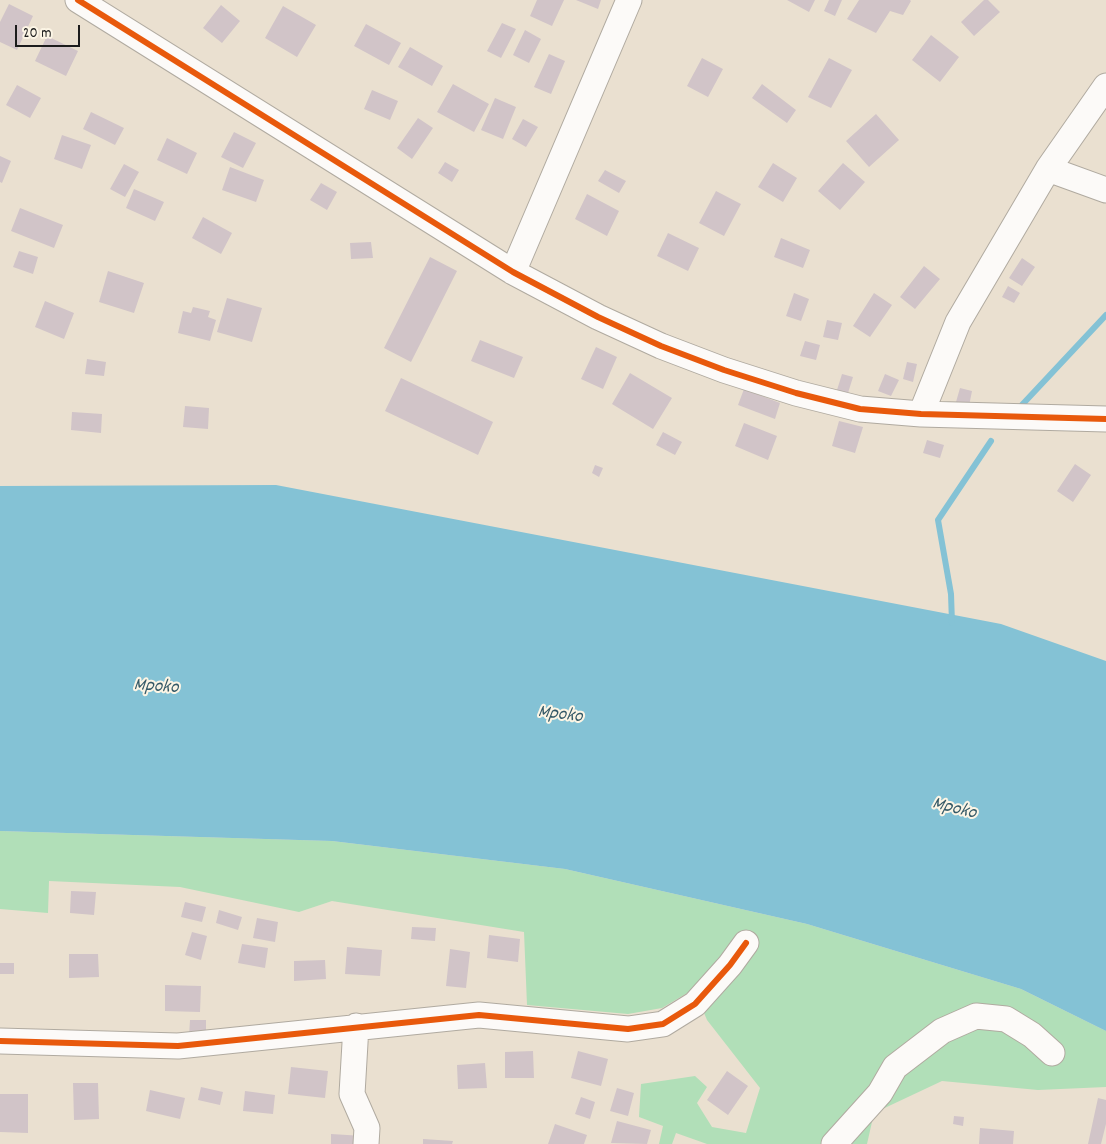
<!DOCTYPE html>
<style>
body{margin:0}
#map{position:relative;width:1106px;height:1144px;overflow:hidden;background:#eae0d0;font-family:Dekko,sans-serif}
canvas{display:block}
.scale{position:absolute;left:15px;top:25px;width:65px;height:22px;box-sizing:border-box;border:2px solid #1c1c1c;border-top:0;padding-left:6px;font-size:15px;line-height:18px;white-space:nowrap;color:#1c1c1c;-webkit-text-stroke:4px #fcf5e5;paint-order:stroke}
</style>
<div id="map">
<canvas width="1106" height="1144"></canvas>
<div class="scale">20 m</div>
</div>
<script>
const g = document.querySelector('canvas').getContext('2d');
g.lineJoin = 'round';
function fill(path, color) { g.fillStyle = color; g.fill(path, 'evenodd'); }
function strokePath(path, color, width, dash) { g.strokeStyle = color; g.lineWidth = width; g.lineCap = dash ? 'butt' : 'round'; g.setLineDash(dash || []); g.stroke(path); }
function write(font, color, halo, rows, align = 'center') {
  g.font = font + ' Dekko,sans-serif'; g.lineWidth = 4; g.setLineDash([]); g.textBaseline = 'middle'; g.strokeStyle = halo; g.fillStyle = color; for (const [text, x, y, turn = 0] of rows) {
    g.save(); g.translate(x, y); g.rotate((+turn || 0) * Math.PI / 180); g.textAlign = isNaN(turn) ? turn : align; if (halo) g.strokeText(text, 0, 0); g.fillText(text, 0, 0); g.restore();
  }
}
const green = new Path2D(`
 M0 831 332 841 565 869 807 924 1021 989 1106 1031V1087L1038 1090 942 1081 874 1113 867 1144H707L676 1133 672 1144H659L663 1126 639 1117 641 1084 695 1076 707 1087 697 1103 712 1127 746 1133 760 1088 707 1020 694 989 662 1008 628 1014 527 1005 524 932 332 901 299 912 180 887 49 881 48 913 0 909Z`);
const water = new Path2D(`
 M276 485 1001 624 1106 661V1031L1021 989 807 924 565 869 332 841 0 831V486Z`);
const stream = new Path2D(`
 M1020 407 1106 315
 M952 623 951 594 938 520 991 441`);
const building = new Path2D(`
 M537 0H564L552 26 530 16Z
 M576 0H601L598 9Z
 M787 0H815L809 12Z
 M829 0H842L835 16 824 11Z
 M859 0H910L911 1 903 15 890 11 876 33 847 19Z
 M984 0H988L1000 12 974 36 961 22Z
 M9 4 33 16 17 50 0 42V22Z
 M221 5 240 21 222 43 203 28Z
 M283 6 316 25 297 57 265 38Z
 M502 23 516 29 501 58 487 51Z
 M366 24 401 43 389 65 354 46Z
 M525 30 541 39 529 63 513 55Z
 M931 35 959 57 940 82 912 60Z
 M47 36 78 51 66 76 35 61Z
 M410 47 443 66 432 86 398 67Z
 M549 54 565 61 551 94 534 87Z
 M702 58 723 69 708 97 687 86Z
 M829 58 852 70 831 108 808 97Z
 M453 84 489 104 474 132 437 112Z
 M762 84 796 110 787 123 752 98Z
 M17 85 41 98 30 118 6 105Z
 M372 90 398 101 390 120 364 109Z
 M495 98 516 107 503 139 481 130Z
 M91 112 124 128 115 145 83 129Z
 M876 114 899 140 869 167 846 141Z
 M418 118 433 128 412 159 397 148Z
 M523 119 538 127 526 147 512 139Z
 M234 132 256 143 243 168 221 157Z
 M62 135 91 145 82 169 54 159Z
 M167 138 197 153 187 174 157 160Z
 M0 156 11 161 2 183 0 182Z
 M445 162 459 170 452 182 438 173Z
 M773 163 797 178 783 202 758 187Z
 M843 163 865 182 840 210 818 191Z
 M124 164 139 172 125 197 110 189Z
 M230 167 264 180 256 202 222 190Z
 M605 170 626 181 619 193 598 181Z
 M321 183 337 192 327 210 310 200Z
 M134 189 164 202 155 221 126 208Z
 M716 191 741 204 724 236 699 223Z
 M587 194 619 211 607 236 575 219Z
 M20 208 63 225 54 248 11 231Z
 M203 217 232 233 221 254 192 238Z
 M668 233 699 248 688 271 657 256Z
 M781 238 810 250 803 268 774 257Z
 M371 242 373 258 351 259 350 243Z
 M19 251 38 257 33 274 13 267Z
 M430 257 457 271 411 362 384 348Z
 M1022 258 1035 267 1022 286 1009 278Z
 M924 266 940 279 915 309 900 297Z
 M108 271 144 283 134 313 99 302Z
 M1008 286 1020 293 1014 303 1002 297Z
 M794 293 809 299 801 321 786 316Z
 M874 293 892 305 870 337 853 326Z
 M227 298 262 308 252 342 217 332Z
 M45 301 74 313 64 339 35 327Z
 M193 307 210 311 208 317 216 320 210 341 178 333 183 311 191 313Z
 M827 320 842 323 838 340 823 337Z
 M480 340 523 357 514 378 471 361Z
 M805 341 820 345 816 360 800 356Z
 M596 347 617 357 603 389 581 379Z
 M87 359 106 362 104 376 85 374Z
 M907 362 917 364 913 382 903 379Z
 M630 373 672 398 653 429 612 404Z
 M842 374 853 377 848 393 837 390Z
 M885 374 899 380 891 396 878 391Z
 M401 378 493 422 478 455 385 411Z
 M960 388 972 391 969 406 956 402Z
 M744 389 780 403 775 419 738 405Z
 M185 406 209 408 208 429 183 427Z
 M72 412 102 414 101 433 71 430Z
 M839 421 863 427 855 453 832 446Z
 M744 423 777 436 768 460 735 446Z
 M663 432 682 442 675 455 656 445Z
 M927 440 944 445 940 458 923 453Z
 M1075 464 1091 475 1073 502 1057 491Z
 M595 465 603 468 599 477 592 473Z
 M71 891 96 892 94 915 70 913Z
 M185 902 206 907 202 922 181 917Z
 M219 910 242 917 238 930 216 923Z
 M257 918 278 922 275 942 253 938Z
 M412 927 436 928 435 941 411 939Z
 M192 932 207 936 201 960 185 955Z
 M489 935 520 939 518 962 487 958Z
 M242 944 268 948 265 968 238 963Z
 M347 947 382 950 380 976 345 974Z
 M450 949 470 952 466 988 446 986Z
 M69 954H98L99 977 69 978Z
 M325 960 326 979 294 981V961Z
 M0 963H14V974H0Z
 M165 985 201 986 200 1012 165 1011Z
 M190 1020H206V1037L189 1036Z
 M533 1051 534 1078H505V1052Z
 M578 1051 608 1059 601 1086 571 1078Z
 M485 1063 487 1088 458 1089 457 1065Z
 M291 1067 328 1071 325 1098 288 1094Z
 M727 1071 748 1086 728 1115 707 1100Z
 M73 1083H98L99 1119 74 1120Z
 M201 1087 223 1092 220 1105 198 1100Z
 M617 1088 634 1093 628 1116 610 1111Z
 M150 1090 185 1098 180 1119 146 1111Z
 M245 1091 275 1095 273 1114 243 1111Z
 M0 1094H28V1133L0 1132Z
 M581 1097 595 1102 590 1119 575 1114Z
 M1098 1098 1106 1100V1124L1101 1144H1088Z
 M954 1116 964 1117 963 1126 953 1124Z
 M617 1121 651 1130 647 1144 611 1143Z
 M555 1124 587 1135 584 1144H548Z
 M980 1128 1014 1131 1013 1144H979Z
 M331 1134 363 1136 362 1144H331Z
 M423 1139 453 1141 452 1144H423Z`);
const minor = new Path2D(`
 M78 0 513 272 598 317 661 346 724 370 796 393 860 409 921 414 1106 419
 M1048 169 1106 190
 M513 272 629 0
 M921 414 958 322 1048 169 1106 86
 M356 1026 352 1094 367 1128 366 1144
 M0 1041 178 1046 479 1015 628 1029 663 1024 695 1004 730 965 746 943
 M834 1144 880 1093 895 1067 942 1031 976 1016 1006 1019 1032 1035 1052 1053`);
const cycleway = new Path2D(`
 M78 0 513 272 598 317 661 346 724 370 796 393 860 409 921 414 1106 419
 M0 1041 178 1046 479 1015 628 1029 663 1024 695 1004 730 965 746 943`);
const waterNames = [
 ["Mpoko",156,688,4],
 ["Mpoko",560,716,7],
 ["Mpoko",954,810,14]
];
fill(green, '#b1dfb8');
fill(water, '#84c2d5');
strokePath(stream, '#84c2d5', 6);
fill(building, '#d1c4c8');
strokePath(minor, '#b0aaa0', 27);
strokePath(minor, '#fcfaf8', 25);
strokePath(cycleway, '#e8590c', 6);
write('italic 19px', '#345967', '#fcf5e5', waterNames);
</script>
